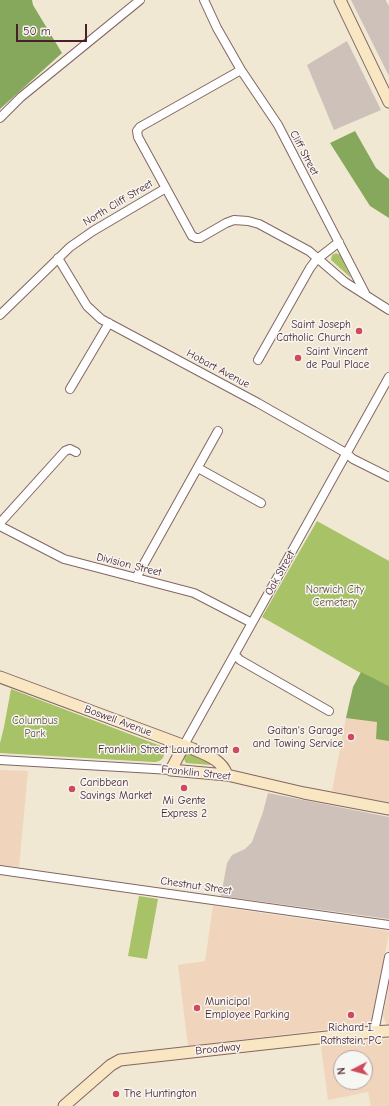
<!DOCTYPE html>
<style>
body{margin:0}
#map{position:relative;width:389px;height:1106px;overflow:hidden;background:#f0e8d2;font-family:"Comic Neue",sans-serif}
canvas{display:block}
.north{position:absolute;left:333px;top:1050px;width:40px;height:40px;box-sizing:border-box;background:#f6f6f2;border:1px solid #b1a0a2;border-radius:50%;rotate:264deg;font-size:11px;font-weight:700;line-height:16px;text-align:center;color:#4a1f2b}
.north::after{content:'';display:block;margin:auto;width:14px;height:18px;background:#d1495b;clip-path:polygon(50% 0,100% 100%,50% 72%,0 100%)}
.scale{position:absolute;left:16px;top:24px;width:71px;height:18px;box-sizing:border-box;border:2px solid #4a1f2b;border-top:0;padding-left:5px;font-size:12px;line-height:14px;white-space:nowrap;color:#4a1f2b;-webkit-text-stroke:3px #f6f6f2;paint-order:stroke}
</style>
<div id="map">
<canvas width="389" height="1106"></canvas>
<div class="north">N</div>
<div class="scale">50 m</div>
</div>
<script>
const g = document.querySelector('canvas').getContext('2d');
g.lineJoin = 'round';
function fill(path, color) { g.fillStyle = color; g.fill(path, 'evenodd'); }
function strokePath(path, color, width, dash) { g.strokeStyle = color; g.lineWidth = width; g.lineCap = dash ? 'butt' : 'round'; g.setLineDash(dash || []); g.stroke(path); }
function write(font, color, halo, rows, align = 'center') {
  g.font = font + ' "Comic Neue",sans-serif'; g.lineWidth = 3; g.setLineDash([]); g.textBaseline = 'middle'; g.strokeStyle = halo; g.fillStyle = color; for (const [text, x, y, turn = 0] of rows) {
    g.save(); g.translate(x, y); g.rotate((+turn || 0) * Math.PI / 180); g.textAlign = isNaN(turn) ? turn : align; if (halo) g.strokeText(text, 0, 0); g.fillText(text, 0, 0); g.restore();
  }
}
const built = new Path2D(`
 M361 672 389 686V803L332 791 349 702 354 687Z
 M0 770 28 771 19 867 0 865Z
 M213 906 388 931 389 933 371 1024 188 1046 178 965 205 961Z
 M389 981V1025L386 1023 383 1016Z
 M389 1039V1106H371L368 1092 328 1100 321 1046ZM341 1058H365V1082H341Z`);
const industrial = new Path2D(`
 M351 0H386V1L389 6V76Z
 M347 41 381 110 334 130 307 65Z
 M268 793 389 817V919L221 896 227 863 232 855 245 849 252 842 263 812Z`);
const green = new Path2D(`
 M336 253 340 255 351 278 331 260 332 255Z
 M317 521 389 561V686L357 671 262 617Z
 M11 689 161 746C167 754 164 762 153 762L0 753V743L4 727Z
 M188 751 212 763 211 765 186 763C183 759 184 754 188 751Z
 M139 896 158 899 147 959 128 956Z`);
const forest = new Path2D(`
 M0 0H32L33 5 62 53 0 109Z
 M355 131 376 168 389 179V218L370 206 330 143Z
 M361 672 389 686V741L376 739 377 722 346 718 353 687Z`);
const street = new Path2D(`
 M204 0 217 28 241 70 278 125 366 295
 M241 70 140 127 137 131 138 137 192 236 196 238H200L226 223 234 220 248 221 259 224 309 251 345 282 389 310
 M0 118 21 97 140 0
 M58 258 87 306 101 319 258 403 346 453 353 459 389 477
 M0 315 70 247 93 231 166 188
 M258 360 310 268 316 260 339 242
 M70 389 109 323
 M198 468 261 503
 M0 523 65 451 70 449 76 452
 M0 526 64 559 194 593 252 623
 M136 578 218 431
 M235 655 240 660 329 711
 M184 745 389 377
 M0 760 171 770
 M0 870 389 925
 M374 1032 389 957`);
const secondary = new Path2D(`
 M340 0 389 102
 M0 677 193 749C207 755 222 760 227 775
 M184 745 171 770 227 775 304 793 389 809
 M64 1106 111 1065 120 1060 372 1032 389 1031`);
const markers = [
 [359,331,4,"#d1495b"],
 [298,358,4,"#d1495b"],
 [351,737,4,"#d1495b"],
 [236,750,4,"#d1495b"],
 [184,788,4,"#d1495b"],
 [72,789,4,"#d1495b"],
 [197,1008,4,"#d1495b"],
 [351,1015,4,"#d1495b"],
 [116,1094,4,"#d1495b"]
];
const streetNames = [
 ["Cliff Street",304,153,62],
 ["North Cliff Street",118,203,-31],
 ["Hobart Avenue",218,369,28],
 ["Division Street",129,565,14],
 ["Oak Street",280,573,-61],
 ["Boswell Avenue",118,721,20],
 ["Franklin Street",196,773,6],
 ["Chestnut Street",196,886,8],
 ["Broadway",218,1049,-6]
];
const poiNames = [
 ["Saint Joseph",351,325,"right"],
 ["Catholic Church",351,338,"right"],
 ["Saint Vincent",306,352],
 ["de Paul Place",306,365],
 ["Gaitan's Garage",343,731,"right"],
 ["and Towing Service",343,744,"right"],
 ["Franklin Street Laundromat",228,750,"right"],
 ["Caribbean",80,783],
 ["Savings Market",80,796],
 ["Mi Gente",184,801,"center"],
 ["Express 2",184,814,"center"],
 ["Municipal",205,1002],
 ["Employee Parking",205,1015],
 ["Richard I.",351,1028,"center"],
 ["Rothstein, PC",351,1041,"center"],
 ["The Huntington",124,1094]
];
const parkNames = [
 ["Norwich City",335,590],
 ["Cemetery",335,603],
 ["Columbus",35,721],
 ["Park",35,734]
];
fill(built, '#f0d5bc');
fill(industrial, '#cec1b9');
fill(green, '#a8c267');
fill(forest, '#86a85c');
strokePath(street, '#846565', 10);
strokePath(secondary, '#846565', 13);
strokePath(street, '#fff', 8);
strokePath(secondary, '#f9e7c3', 11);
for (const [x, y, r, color] of markers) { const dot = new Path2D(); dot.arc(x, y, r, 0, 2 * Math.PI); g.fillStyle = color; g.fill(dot); strokePath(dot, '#f6f6f2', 1.5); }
write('11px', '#4a1f2b', '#f6f6f2', streetNames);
write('11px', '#4a1f2b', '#f6f6f2', poiNames, 'left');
write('11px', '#66503d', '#f6f6f2', parkNames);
</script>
